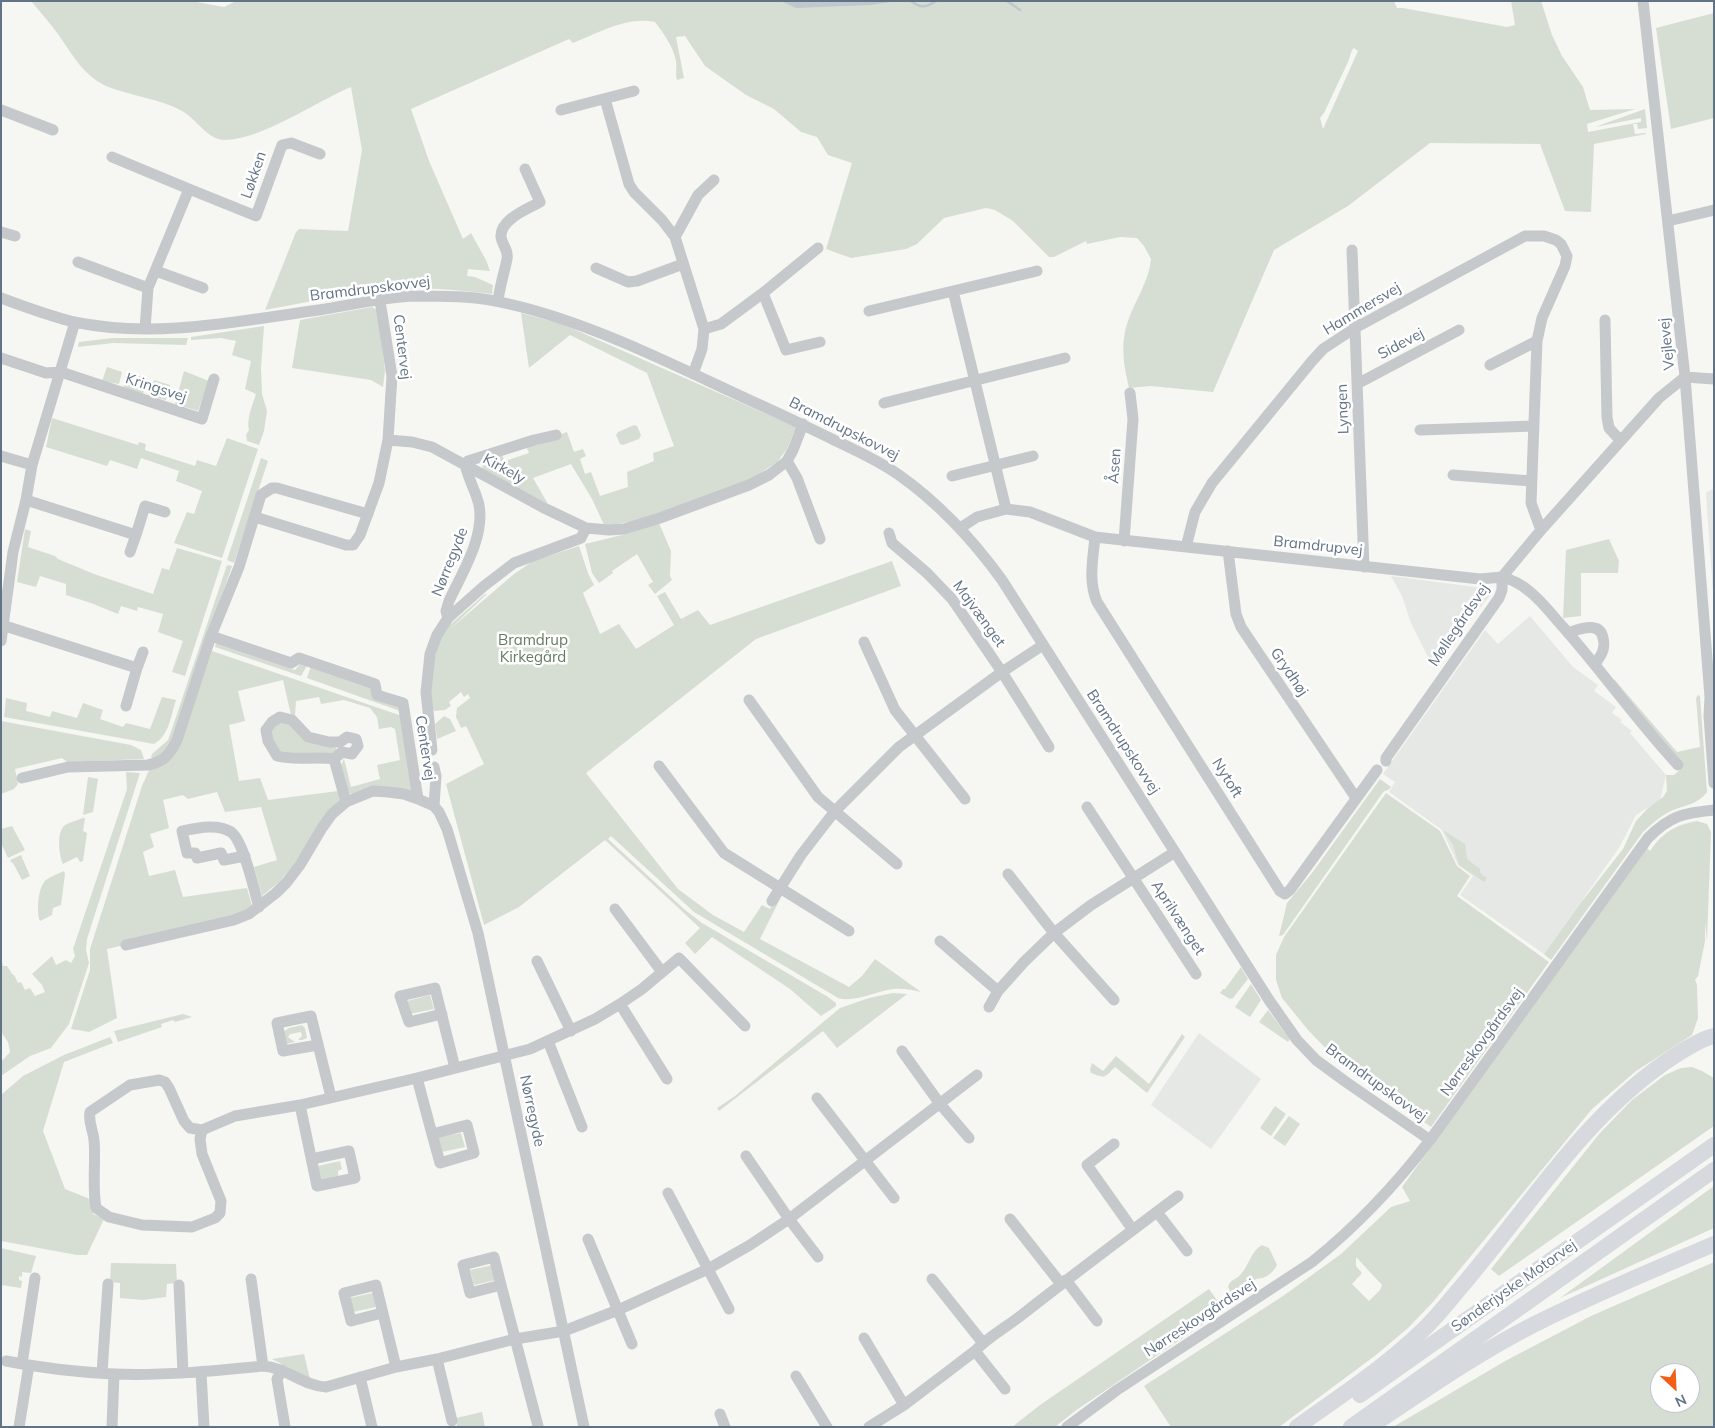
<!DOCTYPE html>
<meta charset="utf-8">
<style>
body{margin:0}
#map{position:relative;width:1715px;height:1428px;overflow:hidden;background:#f6f6f2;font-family:Mulish,sans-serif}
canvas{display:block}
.frame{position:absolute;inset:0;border:2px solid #627386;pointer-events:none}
.north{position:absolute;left:1650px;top:1363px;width:50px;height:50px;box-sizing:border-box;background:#fff;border:1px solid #c0c7cf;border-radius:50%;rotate:155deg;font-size:14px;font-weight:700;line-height:20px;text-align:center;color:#627386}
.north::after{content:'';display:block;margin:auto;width:18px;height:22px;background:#f45d14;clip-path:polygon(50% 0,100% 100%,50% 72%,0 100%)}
</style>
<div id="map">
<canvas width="1715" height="1428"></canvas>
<div class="frame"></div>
<div class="north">N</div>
</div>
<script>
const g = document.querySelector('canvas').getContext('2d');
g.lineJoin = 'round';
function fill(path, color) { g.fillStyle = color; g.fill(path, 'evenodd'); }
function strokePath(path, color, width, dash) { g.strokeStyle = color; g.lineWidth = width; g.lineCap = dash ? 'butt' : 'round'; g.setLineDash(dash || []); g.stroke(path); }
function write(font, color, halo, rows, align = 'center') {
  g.font = font + ' Mulish,sans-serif'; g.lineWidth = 5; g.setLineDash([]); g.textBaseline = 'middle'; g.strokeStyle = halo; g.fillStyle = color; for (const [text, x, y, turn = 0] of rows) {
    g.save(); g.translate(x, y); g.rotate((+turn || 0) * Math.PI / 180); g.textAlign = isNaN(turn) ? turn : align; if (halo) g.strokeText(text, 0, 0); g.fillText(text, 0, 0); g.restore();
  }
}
const built = new Path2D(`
 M1714 488V607L1706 493Z
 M1391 576 1491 589 1493 592 1444 652 1445 656 1434 669 1411 623 1402 596Z
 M1530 616 1573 667 1598 685 1594 691 1616 707 1612 713 1622 720 1620 722 1632 731 1630 733 1666 775 1660 800 1636 815 1619 848 1544 954 1460 895 1473 876 1458 865 1442 830 1389 792 1395 782 1383 774 1485 630 1498 644Z
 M1199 1033 1261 1079 1211 1149 1151 1105Z`);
const green = new Path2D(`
 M31 1H191L224 7 236 1H1394L1397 8H1403L1507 27 1515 25 1511 1H1541L1552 35 1562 56 1583 87 1590 110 1635 109 1587 124 1588 132 1641 122V118L1595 127 1645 109 1647 128 1638 129 1637 124H1633L1635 134 1646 133V134L1594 144 1591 212 1565 211 1540 144 1430 143 1348 206 1274 250 1213 392 1151 386 1129 388C1124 366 1120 346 1127 324 1134 302 1149 282 1151 259L1144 246 1137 238 1120 237 1087 244 1086 241 1054 257H1049L1013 221 995 210 986 208 944 218 917 244 906 249 851 258 826 249 852 163 828 155 817 137 801 132 774 109 746 95 705 66 685 36 676 37 684 78 677 80C675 73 677 67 676 61 673 46 664 34 655 22 627 16 598 33 573 43L569 39 411 109 429 161 463 239 471 233 486 260 490 271 468 269 467 276 475 277 493 285 492 294C452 289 411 285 371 293L370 290 265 310 296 232 299 229 348 231 362 150 351 87C315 102 263 139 225 140 207 140 197 119 182 111 158 98 131 96 106 86 83 75 72 54 58 34 50 23 40 12 31 1ZM1354 48 1358 51 1323 129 1320 118 1324 113 1348 62 1352 50Z
 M1714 13V118L1671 129 1656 28Z
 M372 307 378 311 385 371 383 387 371 380 292 368 300 320Z
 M521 313 562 324 796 427 787 449 777 462 748 482 646 518 605 527 592 499 571 464 533 478 548 504 483 470 482 465 487 461 502 455 505 461 529 453 526 446 567 432 574 452 583 449 586 456 580 459 585 474 591 472 600 496 628 487 627 472 654 461 653 453 674 446 647 373 570 335 529 368Z
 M264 326 261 368 262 394 267 411 264 431 259 445 247 441 246 435 249 430C246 419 253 404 256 394L245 389 251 361 232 355 236 341 221 338 191 340V337Z
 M113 338H188L186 345 113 343 78 347 79 342Z
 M107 367 122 372 119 384 102 381Z
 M184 371 209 381 198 411 175 404Z
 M129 372 148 379 143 394 123 388Z
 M154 380 170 385 166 400 148 396Z
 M52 418 138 445 139 442 146 444 145 450 195 466 197 460 216 466 227 438 258 449 222 558 174 543 187 512 194 514 202 491 176 481 179 471 141 458 137 469 110 460 107 466 46 447Z
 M634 425 637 426 641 435 639 439 623 445 620 444 616 435 618 432Z
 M261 458 268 461 234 563 227 560Z
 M659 523 671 551 670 576 672 580 655 594 648 585 653 582 637 554 612 571 613 573 599 583 592 573 585 544 626 534Z
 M25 529 31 531 28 547 55 556 58 559 94 574 153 594 162 568 169 570 177 548 222 561 185 676 172 672 183 641 158 632 163 614 138 607 137 611 121 606 118 614 91 603 66 595V584L40 576 36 587 17 582Z
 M1609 539 1619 561 1618 573H1581V616L1563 618 1566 550Z
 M579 546 588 573 594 585 583 593 600 634 619 624 636 649 674 625 657 596 665 592 681 619 698 610 710 625 892 561 901 586 756 639 586 773 678 889 713 915 744 932 762 905 770 909 779 893 780 899 760 939 849 987 862 976 875 959 921 992C912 990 903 988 893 989 876 991 855 1003 838 998L694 912 611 836 608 839 684 909 702 923 828 997 836 1003V1006L821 1016 790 989 712 937 695 954 685 943 700 928 605 840 519 907 484 925 446 784 484 764 466 726 461 728 456 717 457 708 470 698 468 694 464 697 461 692 449 702 451 706 445 710 434 711 432 707 429 676 443 631 485 594H487L450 629 514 574 533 561Z
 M227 565 232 566 171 744 163 754 153 759 151 757 152 754 168 740 174 723Z
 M216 643 295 670 300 664H308L301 676 215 647Z
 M212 651 402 716 412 791 352 794 349 793 341 765 344 759 351 787 380 779 377 765 400 760 395 729 391 727 379 729 377 717 370 708 344 700 321 704 319 697 296 701 295 716 291 715 283 680 238 691 245 721 229 725 239 781 260 778 268 800 338 791 340 800 326 814 293 866 279 882 262 896 254 867 277 860 261 807 225 812 217 792 188 799 183 795 163 800 169 828 150 834 154 847 143 852 149 876 175 870 183 897 247 888 252 906 234 920 107 949 117 1018 89 1032 71 1029 90 970V949L142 786 150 768C165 765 173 759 180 744Z
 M311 666 369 686 400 706V711L307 678Z
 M1614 679 1677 752 1700 747 1696 698 1698 695 1700 696 1707 792C1699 803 1687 805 1676 809 1663 813 1652 824 1643 832L1551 960 1544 954 1579 905 1623 849 1636 821 1648 808 1663 797 1667 791 1666 775H1674L1683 767 1613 683Z
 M162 697 176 700C171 715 169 736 154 744L4 717 6 698 27 703 26 711 50 717 52 711 77 718 83 703 103 710 100 719 123 727 126 723 150 729Z
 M444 716 450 719 456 731 437 739 435 724Z
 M281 720 335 746 337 750V753L304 757 277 752 271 741 272 727Z
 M1 721 131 745 141 750 144 759 67 762 62 758 15 769 18 784 14 789 1 794Z
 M126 772 140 773 87 939 86 950 89 963 69 1024 51 1048 30 1056 1 1076V1062L10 1052 8 1042 1 1032V957L3 966H7L13 975H14L18 983 21 982 25 990 30 988 35 996 45 992 42 985 32 974 52 956 56 965 66 960 71 963 75 956 73 949 127 789Z
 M88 777 98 779 93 812 83 815Z
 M1380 779 1391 787 1388 790 1384 791 1283 935 1279 936 1287 903 1312 873Z
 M1386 793 1440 831 1457 866 1470 876 1457 896 1549 962 1431 1127 1342 1065 1308 1030 1282 998 1276 980V955L1284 937Z
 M83 818H85L83 831 87 833 83 861 80 862 77 857 63 864C59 855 56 832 65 825 70 822 78 820 83 818Z
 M1697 821 1707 824 1711 832 1707 941 1705 922V941L1698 976 1695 980 1697 985 1698 1018 1692 1035 1636 1071 1592 1109 1433 1302 1408 1328 1376 1355 1279 1427H1171L1144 1386 1283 1296 1341 1254 1391 1207 1410 1201 1402 1187 1647 848 1650 851C1662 833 1675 825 1697 821ZM1356 1257 1382 1285 1380 1290 1369 1301 1352 1284 1362 1273 1356 1266Z
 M12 826 25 850 8 858 1 843V829Z
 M1443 830 1465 844 1467 859 1480 869V873L1487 878 1484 882 1459 865 1453 845Z
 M21 855 30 876 22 880 13 863H12L10 860Z
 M64 871 65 874 61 905 53 908 52 915 40 921C36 913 38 886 46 880 51 876 58 874 64 871Z
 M1241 967 1248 979 1233 998 1230 999 1220 993 1223 989H1225Z
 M1251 984 1261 1000 1250 1017 1235 1007Z
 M893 993 907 994 837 1048 823 1031 719 1111 717 1108 735 1096 840 1008 869 998Z
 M430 995 434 1009 410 1014 407 1001Z
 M1268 1010 1290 1039 1288 1042 1259 1022Z
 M183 1014 192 1017 175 1022 173 1020 161 1024 162 1027 118 1042 114 1031Z
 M302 1025 305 1028 307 1038 302 1040H298L302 1036 301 1032 290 1034 288 1037 295 1042 286 1044 283 1032 289 1028Z
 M1182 1034 1185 1037 1147 1093 1115 1067C1104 1078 1106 1079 1091 1073L1090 1070 1092 1063 1103 1071 1116 1056 1149 1084Z
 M110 1037 113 1043 64 1062 43 1131 65 1189 90 1199 93 1214 104 1219 87 1255H77L1 1241V1095L23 1076 64 1055Z
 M1692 1067 1702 1071 1714 1078V1126L1499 1276 1491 1269 1600 1133 1632 1100 1665 1075 1681 1068Z
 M1275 1106 1286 1114 1271 1136 1260 1128Z
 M1289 1116 1300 1124 1285 1146 1273 1138Z
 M461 1133 465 1147 442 1152 438 1137Z
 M340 1161 342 1169 338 1171V1176L321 1180 318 1166Z
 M1714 1186V1228L1560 1298Z
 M1262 1245 1269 1248 1277 1265C1272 1274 1267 1278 1256 1279L1242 1294 1231 1293 1228 1287C1230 1279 1236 1280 1241 1274 1249 1265 1251 1251 1262 1245Z
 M1 1248 36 1256 31 1273 22 1272V1277L19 1276V1280L22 1281 21 1288 1 1285Z
 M1714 1262V1427H1393L1507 1360 1591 1316ZM1660 1373H1690V1403H1660Z
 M111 1263 176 1264 177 1283 167 1284 166 1297 143 1300 120 1298V1283L110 1282Z
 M493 1265 496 1280 474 1285 470 1270Z
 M1209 1289 1224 1310 1075 1411 1055 1427H1012L1040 1405Z
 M373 1293 376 1307 353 1312 349 1298Z
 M304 1354 310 1379 272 1359Z
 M482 1412 485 1427H457L456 1418Z`);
const water = new Path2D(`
 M781 1H898L870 5 796 8Z`);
const stream = new Path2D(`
 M911 1C920 8 926 8 936 1
 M1007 1 1020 10`);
const minor = new Path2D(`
 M1643 1 1685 377 1710 697 1709 716 1714 783
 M605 99 629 184 634 192 662 220 675 237 704 329 702 349 693 374
 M1 110 53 130
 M561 110 634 91
 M112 157 189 189
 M1668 221 1714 210
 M1 232 15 236
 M675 237 698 195 714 180
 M1352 250 1364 567
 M78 262 148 288
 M596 268 628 282 637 281 683 264
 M156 271 203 288
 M953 291 1006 509
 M763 293 786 350 820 342
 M1 298C25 307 49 316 74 322 156 339 238 321 319 310 351 305 384 297 416 296 447 296 479 296 509 304 593 323 679 368 758 404 783 415 807 427 832 439 855 450 878 460 899 475 940 504 973 540 1002 580L1269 1000 1297 1040 1316 1060 1346 1082 1430 1140
 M498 301C500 285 504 274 507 259 509 250 502 245 501 237 500 219 528 209 540 202L525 169
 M869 311 1037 271
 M1605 320 1607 417 1609 428 1620 440
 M145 329 148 288 189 189 256 216 282 145 291 143 320 154
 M704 329 721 324 763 293 818 248
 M1 358 46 373 61 372 202 419 214 379
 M1490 365 1537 341
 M1685 377 1714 379
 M1357 384 1459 330
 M884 403 1065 358
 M1420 430 1534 426
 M388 440 412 442 432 447 544 508 586 528 609 530 624 529 660 518 749 485 769 475 787 461 793 450 803 424
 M1 456 32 465
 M787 461 797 478 820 539
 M465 464 468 461 534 440 556 435
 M1453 475 1531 481
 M952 476 1033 456
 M26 500 136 535 145 506 165 512
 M368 514 277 488H272L261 495 239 567 211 636 291 663 299 658 375 684 377 695 403 703 418 799
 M255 517 346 545H353L360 535 379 483 388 440 392 376 380 301
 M960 528 977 517 1006 509 1030 512 1095 537 1480 579 1502 577 1541 530 1659 398 1685 377
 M889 533 892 543 927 573 952 599 1002 672 1049 747
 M1095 537C1093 559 1088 581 1097 602L1280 891 1285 894 1290 890 1377 770
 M1124 541 1133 419 1130 393
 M1186 547 1195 512 1212 483 1312 361 1323 349 1355 328 1525 236H1544L1556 240 1561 244 1567 256 1565 266 1542 318 1537 341 1531 503 1541 530
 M1228 551 1236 614 1241 627 1356 798
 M130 552 136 535
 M448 618 446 611 449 601C462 573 485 537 479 505 476 491 468 479 465 464
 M2 625 137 668 126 706
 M1568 633C1579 629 1600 621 1603 638 1604 641 1604 647 1603 650 1602 655 1597 660 1595 665
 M1 641 13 552 26 500 32 465 75 322
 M864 642 895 710 965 799
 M137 668 143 652
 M749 700 818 797 897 864
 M280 717 292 720 308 737 329 742H340L347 737 356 739 358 746 352 754 342 752 334 759C315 756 296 761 277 756L268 741 266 730 272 722Z
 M432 750 426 692 430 654 437 635 448 618 484 586 514 563 581 538 586 528
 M334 759 346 802
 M1386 761V758L1499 598 1502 590V577C1513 580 1521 584 1529 591 1542 601 1552 615 1563 627 1603 672 1637 721 1678 765
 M659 766 724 853 849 931
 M22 778 68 767 148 765C164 762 170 754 177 740L211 636
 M434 806 436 776 434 767
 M1087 807 1196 974
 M245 856 224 860 221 853 197 858 195 853H187L182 831C197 828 217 823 231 832 244 841 254 891 259 907
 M1008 874 1054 933 1114 1000
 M772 901 801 855 835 811 899 747 1002 672 1043 645
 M615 909 662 972
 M940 941 998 991
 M126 945 234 920 249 914 276 893 287 882 300 865 322 828 332 814 346 802 373 791 388 792 404 794 418 799 434 806 439 812 447 829 478 933 584 1427
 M537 961 571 1031
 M620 1004 667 1079
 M989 1007 998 991 1024 962 1054 933 1091 905 1175 852
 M442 1014 409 1022 400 996 435 988 455 1068
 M548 1041 582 1127
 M318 1045 283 1051 277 1023 311 1016 331 1097
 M902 1051 940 1104 969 1138
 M417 1078 432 1134 467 1125 474 1153 440 1163 432 1134
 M817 1098 894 1198
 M300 1105 317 1186 355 1178 349 1151 312 1159
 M202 1130 190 1128 184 1121 169 1088 165 1082 159 1080 130 1085 90 1112C88 1122 93 1130 94 1140 96 1162 92 1185 96 1208L109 1217 142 1225 192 1227 215 1218 220 1213 221 1201 202 1154 200 1139 202 1130 235 1116 300 1105 417 1078 530 1049 595 1019 620 1004 642 989 679 958 745 1026
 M1114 1144 1087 1165 1133 1230
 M746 1156 789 1219 818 1257
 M668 1193 729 1309
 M1157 1212 1187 1251
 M1010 1219 1061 1284
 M588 1239 632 1344
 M251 1279 263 1366
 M932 1279 983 1343
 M1066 1280 1097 1321
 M179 1285 183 1373
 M501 1285 494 1257 463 1265 470 1293 501 1285 538 1426
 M382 1313 351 1321 344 1293 376 1285 396 1367
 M864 1338 904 1405
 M975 1351 1005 1389
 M437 1359 452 1421
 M6 1361C41 1368 78 1372 113 1374 163 1376 213 1371 263 1366 286 1367 303 1386 326 1387L396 1367 437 1359 515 1339 564 1331 618 1310 708 1269 750 1245 789 1219 977 1075
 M22 1364 35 1278
 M282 1370 277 1379 285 1427
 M201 1372 204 1427
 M102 1373 108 1284
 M796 1376 827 1427
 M360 1377 372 1427
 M720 1414 725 1427
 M19 1427 29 1365
 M112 1427 114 1374
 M869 1427 904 1405 975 1351C989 1336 1007 1327 1023 1314 1074 1274 1126 1235 1178 1196
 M1067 1427 1117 1390 1312 1262C1358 1225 1394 1187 1430 1140L1648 838C1670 816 1683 813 1714 810`);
const highway = new Path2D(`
 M1360 1395 1714 1145
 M1371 1426C1424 1391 1476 1354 1533 1325 1592 1295 1653 1270 1714 1244
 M1297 1427C1340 1396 1385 1367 1423 1330 1437 1317 1449 1301 1461 1287 1527 1210 1580 1122 1664 1063 1677 1054 1699 1039 1714 1036
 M1351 1427 1714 1170`);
const streetNames = [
 ["Løkken",254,175,-71],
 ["Bramdrupskovvej",370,289,-7],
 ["Hammersvej",1362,309,-31],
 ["Sidevej",1401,344,-28],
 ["Vejlevej",1667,344,-96],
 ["Centervej",402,347,83],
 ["Kringsvej",156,388,18],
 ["Lyngen",1343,409,-92],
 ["Bramdrupskovvej",844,429,27],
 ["Åsen",1115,466,-86],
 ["Kirkely",504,469,29],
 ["Bramdrupvej",1318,546,6],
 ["Nørregyde",450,562,-68],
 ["Majvænget",979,614,54],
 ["Møllegårdsvej",1459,625,-56],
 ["Grydhøj",1289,672,56],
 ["Bramdrupskovvej",1123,742,57],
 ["Centervej",425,748,81],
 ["Nytoft",1227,778,58],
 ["Aprilvænget",1178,918,57],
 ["Nørreskovgårdsvej",1482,1042,-54],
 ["Bramdrupskovvej",1376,1083,36],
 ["Nørregyde",532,1111,78],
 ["Sønderjyske Motorvej",1514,1286,-35],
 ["Nørreskovgårdsvej",1200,1318,-33]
];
const parkNames = [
 ["Bramdrup",533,640],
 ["Kirkegård",533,657]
];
fill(built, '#e6e8e5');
fill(green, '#d6ded3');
fill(water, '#bec8ce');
strokePath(stream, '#bec8ce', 2.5);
strokePath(minor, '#c5c9cc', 11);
strokePath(highway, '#d6dadf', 16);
write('15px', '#627386', '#fff', streetNames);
write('15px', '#647d61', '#fff', parkNames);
</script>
